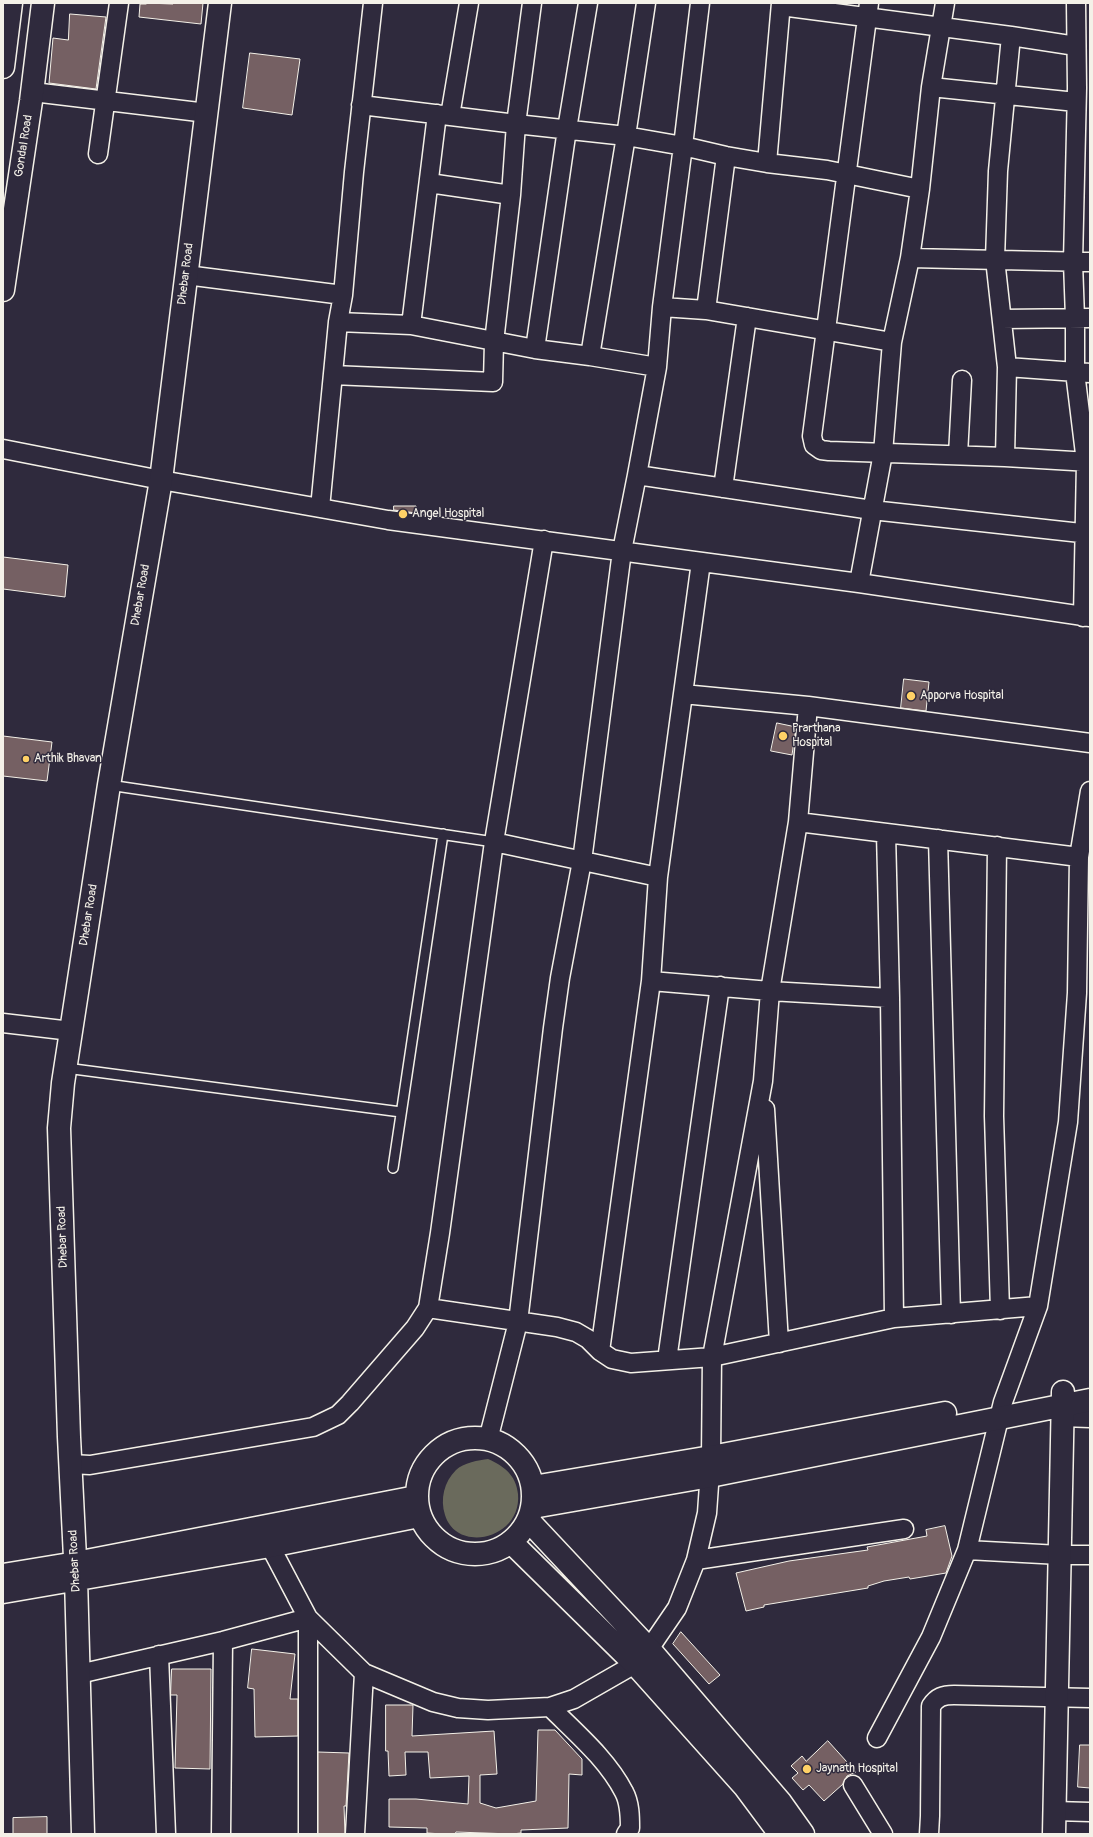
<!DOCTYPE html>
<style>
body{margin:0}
#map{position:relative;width:1093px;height:1837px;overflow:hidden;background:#2f2a3d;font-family:Pangolin,sans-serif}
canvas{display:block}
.frame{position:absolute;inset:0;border:4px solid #f4f1e8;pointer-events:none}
</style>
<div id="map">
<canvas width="1093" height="1837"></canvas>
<div class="frame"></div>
</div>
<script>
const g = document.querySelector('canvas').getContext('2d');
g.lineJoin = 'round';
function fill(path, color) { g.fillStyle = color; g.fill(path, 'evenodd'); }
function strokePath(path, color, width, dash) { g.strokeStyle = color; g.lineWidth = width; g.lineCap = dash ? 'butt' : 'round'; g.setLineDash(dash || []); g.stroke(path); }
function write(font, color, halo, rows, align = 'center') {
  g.font = font + ' Pangolin,sans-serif'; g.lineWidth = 3; g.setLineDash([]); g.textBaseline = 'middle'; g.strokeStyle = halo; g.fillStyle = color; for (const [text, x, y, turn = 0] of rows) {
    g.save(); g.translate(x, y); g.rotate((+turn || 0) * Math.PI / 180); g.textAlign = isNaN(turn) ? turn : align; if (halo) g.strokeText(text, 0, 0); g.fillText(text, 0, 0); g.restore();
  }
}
const green = new Path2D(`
 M488 1459C504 1466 516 1475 518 1494 522 1539 457 1554 445 1515 440 1499 444 1482 456 1470 463 1463 479 1460 488 1459Z`);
const building = new Path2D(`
 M146 3 173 4 174 3H203L201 24 139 17 140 4H146Z
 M70 14 106 17 96 89 49 83 53 38 68 40Z
 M250 53 300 59 292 115 243 108Z
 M394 506H416V513L394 510Z
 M3 557 68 565 65 597 3 589Z
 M904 679 929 682 926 711 901 708Z
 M777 723 796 727 792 755 771 751Z
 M3 736 52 742 47 781 3 776Z
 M945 1526 952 1556 946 1573 910 1579 909 1577 884 1581 868 1586V1588L764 1605V1607L746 1611 736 1573 789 1561 868 1550 867 1547 927 1536 926 1530Z
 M681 1632 720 1675 709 1684 673 1644Z
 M252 1649 295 1654 290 1699H298V1736L255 1737 254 1689 248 1688Z
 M172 1669H211L210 1769 175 1768 177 1695H171Z
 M386 1705H413L412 1736 494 1731 497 1774 480 1775V1803L496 1808 536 1801 538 1730H555L582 1759V1775L569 1774 568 1828 521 1830V1833L512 1834 456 1832 455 1834H443L427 1833V1828L389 1827V1799H416L468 1804 469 1776 430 1778 428 1752H405L406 1775 389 1776 388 1751H386Z
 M828 1741 856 1772 847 1776 843 1784 824 1801 809 1785 803 1790 792 1778 798 1773 791 1766 802 1756 806 1761Z
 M1080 1745H1090V1788L1078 1787Z
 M318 1752 349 1753 346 1806H344L345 1834H318Z
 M47 1817V1834H13V1818Z`);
const lane = new Path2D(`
 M109 785 494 842
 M66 1068 401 1112
 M393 1168 443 834`);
const street = new Path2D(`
 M869 3 812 436 814 445 821 450 829 451 1005 457 1090 462
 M1076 3 1077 88 1073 262 1075 318V372L1086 462 1083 617
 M781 6 1011 36 1076 46
 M931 87 1076 102
 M33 92 207 113
 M361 105 516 124 626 136 683 146 700 3
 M450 116 469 3
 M98 154 119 3
 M767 163 781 3
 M429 183 511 195
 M910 258 1090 262
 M186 275 343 295
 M662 307 683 146 726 156 767 163 827 170 920 189
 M706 310 726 156
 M1002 319 1090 318
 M338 322 411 325 535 349 567 129 588 3
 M411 325 437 114
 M535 349 590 356 626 136 646 3
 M590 356 657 367 662 307 706 310 892 342
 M1007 367 1090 373
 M333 375 493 382 494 342 511 195 516 124 532 3
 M3 449 161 480 388 520 859 583 1090 617
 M958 455 962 380
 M1005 457 1007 367 995 259 998 171 1011 36
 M637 475 657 367
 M723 488 747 317
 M320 508 338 322 343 295 354 172 373 3
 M859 583 883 453 892 342 910 258 920 189 931 87 945 3
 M683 694 808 706 1090 743
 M808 706 798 822 1079 857
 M798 822 770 991 890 998 894 1318
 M886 833 890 998
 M938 839 951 1314
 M494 842 658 877
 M997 846 994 1116 1000 1310
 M3 1023 71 1031
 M765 1109 779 1343
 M428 1308 557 1327 576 1332 588 1339 600 1351 612 1359 631 1363 712 1357 894 1318 1038 1306
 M600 1351 651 981 658 877 701 562
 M667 1360 720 986
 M1062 1417 1090 1418
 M488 1440 518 1322 553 1028 560 978 582 861 622 551 637 475 872 510 1090 534
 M70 1464 90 1465 313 1427 338 1415 350 1403 415 1328 428 1308 440 1233 494 842 544 540
 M270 1546 308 1618 364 1673 433 1702 458 1708 488 1710 550 1707 574 1699 635 1664 649 1649 677 1608 696 1560 707 1513 711 1457 712 1357 763 1081 770 991 651 981
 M967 1550 1060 1555H1090
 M696 1560 904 1529
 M159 1655 166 1834
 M79 1674 223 1641 308 1618V1834
 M550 1707C576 1733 607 1759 624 1792 630 1803 630 1817 630 1828L626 1834
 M877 1738 931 1637 967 1550 1003 1402 1038 1306 1068 1122 1077 993 1079 857 1090 791
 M853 1785 883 1834
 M1054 1811 1090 1812
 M221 1834 223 1641
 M355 1834 364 1673
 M929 1834 930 1816 931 1706C937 1697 943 1695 954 1695L1090 1698`);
const secondary = new Path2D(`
 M3 67 11 3
 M3 290 31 101 43 3
 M417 1496a58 58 0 1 1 116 0a58 58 0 1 1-116 0Z
 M533 1487 711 1457 945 1413
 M533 1507 710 1476 1090 1400
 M528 1520 649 1649 781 1803 803 1834
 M511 1542 635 1664 745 1787 780 1834
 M3 1575 76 1563 416 1497
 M3 1592 270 1546 419 1516
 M83 1834 76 1578 69 1437 59 1128 63 1083 109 785 161 480 220 3
 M1054 1834 1063 1392`);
const markers = [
 [403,514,5,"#ffd166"],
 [911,696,5,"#ffd166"],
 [783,736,5,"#ffd166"],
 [26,759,4,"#ffd166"],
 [807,1769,5,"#ffd166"]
];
const streetNames = [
 ["Gondal Road",24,146,-81],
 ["Dhebar Road",186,274,-83],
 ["Dhebar Road",141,595,-80],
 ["Dhebar Road",89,915,-81],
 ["Dhebar Road",63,1237,-92],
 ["Dhebar Road",75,1561,-93]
];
const poiNames = [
 ["Angel Hospital",412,514],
 ["Apporva Hospital",920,696],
 ["Prarthana",792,729],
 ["Hospital",792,743],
 ["Arthik Bhavan",34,759],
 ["Jaynath Hospital",816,1769]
];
fill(green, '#6a6a5c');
fill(building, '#756063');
strokePath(building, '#f4f1e8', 1);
strokePath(lane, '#f4f1e8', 12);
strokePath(street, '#f4f1e8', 21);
strokePath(secondary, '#f4f1e8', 25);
strokePath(lane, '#2f2a3d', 9);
strokePath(street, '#2f2a3d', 18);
strokePath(secondary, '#2f2a3d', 22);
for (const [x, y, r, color] of markers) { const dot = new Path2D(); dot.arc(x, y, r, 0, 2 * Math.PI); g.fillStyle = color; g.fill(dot); strokePath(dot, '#2f2a3d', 1.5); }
write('12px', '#f4f1e8', '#2f2a3d', streetNames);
write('12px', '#f4f1e8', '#2f2a3d', poiNames, 'left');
</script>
